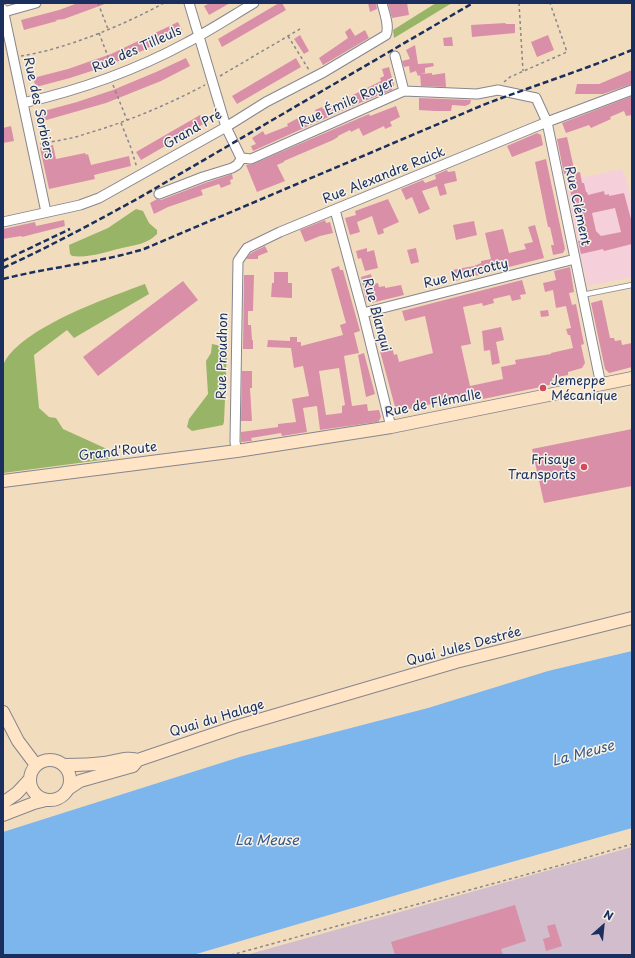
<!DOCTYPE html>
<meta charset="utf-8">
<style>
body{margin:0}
#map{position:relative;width:635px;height:958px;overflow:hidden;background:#f2dcbe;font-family:"Playpen Sans",sans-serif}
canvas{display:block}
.frame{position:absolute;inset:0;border:4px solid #1b2f5e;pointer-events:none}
.north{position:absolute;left:583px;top:906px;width:40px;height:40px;-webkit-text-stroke:3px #f7f3e8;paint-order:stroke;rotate:27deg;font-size:11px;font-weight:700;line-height:16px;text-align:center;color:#1b2f5e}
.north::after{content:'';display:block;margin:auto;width:14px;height:18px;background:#1b2f5e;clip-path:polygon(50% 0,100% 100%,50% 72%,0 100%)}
</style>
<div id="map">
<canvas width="635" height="958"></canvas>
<div class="frame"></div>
<div class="north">N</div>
</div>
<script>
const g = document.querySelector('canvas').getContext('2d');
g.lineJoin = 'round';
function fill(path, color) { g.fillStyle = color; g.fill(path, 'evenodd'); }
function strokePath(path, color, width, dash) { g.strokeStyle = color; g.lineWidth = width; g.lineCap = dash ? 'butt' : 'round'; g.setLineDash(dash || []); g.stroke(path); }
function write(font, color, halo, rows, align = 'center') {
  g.font = font + ' "Playpen Sans",sans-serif'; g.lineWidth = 3; g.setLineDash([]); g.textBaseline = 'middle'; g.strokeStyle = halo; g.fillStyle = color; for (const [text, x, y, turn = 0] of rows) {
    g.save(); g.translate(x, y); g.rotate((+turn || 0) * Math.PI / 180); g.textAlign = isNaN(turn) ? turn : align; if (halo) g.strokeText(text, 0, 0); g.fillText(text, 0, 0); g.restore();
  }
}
const built = new Path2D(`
 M622 169 626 179 632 204V277L588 286 580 255 566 181Z`);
const industrial = new Path2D(`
 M632 847V955H246Z`);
const forest = new Path2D(`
 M436 3H452L394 38 393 30Z
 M136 209 143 211 149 223 157 230V234C148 244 134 245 122 248 105 252 90 258 72 256L70 254 69 245 108 228Z
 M145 284 149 294 74 338 67 330 34 355 39 408 49 417 56 418 63 429 107 449 109 459 3 473C3 444 3 416 3 387 3 381 1 369 4 363 23 327 107 298 145 284Z
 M212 344 221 346 227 349 224 422 223 425 192 431 187 427 189 419 208 394 206 361 211 353Z`);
const water = new Path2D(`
 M632 651V828L448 880 193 955H3V832L243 756 428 708 548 671Z`);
const building = new Path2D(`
 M78 3 105 4 64 19 56 20 57 21 24 30 21 20 59 10Z
 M210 3H230L209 15 204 6Z
 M279 3H282L286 10 222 47 218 39Z
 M368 3H376L377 9 370 12Z
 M388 3H407L409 15 392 18Z
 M178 22 182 30 144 50 107 66 70 78 36 87 33 78 68 69 111 54Z
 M505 23 506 24H515V33L472 37 471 25Z
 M350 28 355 36 365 30 369 38 323 65 319 58 348 38 345 32Z
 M300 35 309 51 304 54 294 39Z
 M548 35 554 50 537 57 531 42Z
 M452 37 453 46H444L443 38Z
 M415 45 418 64 433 63 434 66 425 68V73L420 74V75L418 76 416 71 410 73 409 66 404 67 402 61 410 59 406 50Z
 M186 58 190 66 161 81 106 103 43 121 40 112 77 102 113 90 156 72Z
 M296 58 301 67 237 104 232 96Z
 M389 67 394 85 392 90 357 104 253 151 251 146 256 144 252 138 263 131 265 135 288 126 287 124 302 116 303 119 316 113 315 110 322 107 323 109 353 95 381 81 380 78 384 76 382 69Z
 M632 70V84L603 94H575L577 84H599Z
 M432 73V75L445 73 446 87 421 86 420 74Z
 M632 96V115L626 116 624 111 610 117 611 119 591 128 589 125 566 133 562 123Z
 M419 98 471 100 470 104 465 106 452 105 451 111H435L419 110Z
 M396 106 400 117 390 122 392 126 385 129 384 126 363 136 359 128 351 132 350 130 338 136V137L333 140 284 161V162L277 165 285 181 257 192 246 165 253 164 369 114 370 116Z
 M200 115 205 123 141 160 136 152Z
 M11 126 14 141 3 143V128Z
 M537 133 541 135 543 145 512 157 507 146Z
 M567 137 575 173 580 172 582 183H584L586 192H587L588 195 604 191 605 195 609 194V196L624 193 632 223V230L631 231 632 244 604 251 603 249 581 254 578 241 585 239 579 210 575 211 568 181 566 174H564L557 139ZM615 208 621 232 601 236 596 231 592 213Z
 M53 145 56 159 85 153 86 155 88 154 91 165 129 156 131 166 94 175 95 179 49 189 40 148Z
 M546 159 565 249 563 253 553 255 551 245H554L550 227H548L535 162Z
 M447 170 448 172 455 171 457 181 444 184 447 194 440 196 437 186 422 191 430 209 419 214 412 197 406 200 401 189 423 180 425 183 436 179 435 175Z
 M232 174 233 179 230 180 231 184 221 188 219 184 201 190 203 195 168 207 154 214 150 203 157 199 161 200 205 183Z
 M388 199 399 222 383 229 384 233 378 235 372 216 357 222 360 232 350 235 345 218 356 215 355 211Z
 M64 220 65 226 22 237 21 236 3 239V229L35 222 36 226Z
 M325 220 326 223 330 222 333 233 320 236 305 242 300 230Z
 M474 221 477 235 456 240 453 225Z
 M535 225 544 258 455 281 452 270 474 266 481 263V261L491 259 485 233 503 229 509 253 526 249 524 244 533 242 528 227Z
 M265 246 268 252 258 256V259H246L251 253Z
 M367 248V252L374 250 378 268 365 271 361 258 358 259 356 251Z
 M416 248 419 262 411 264 407 250Z
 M339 266 340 270H343L360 331 354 333 359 353 344 356 352 406 367 404 368 411 379 410 381 417 379 421 377 422 320 430 317 406 303 408 307 432 282 436 281 433 251 438 252 441 241 442V432L278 427V424L296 422 292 399 309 396 303 366 294 368 291 348 267 347 268 340 290 341V337H297V342H301V346L343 335 340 325 346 323 331 269ZM339 368 345 405 342 406V413L326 415 319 371Z
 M570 267 574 292 569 293 572 305 576 304 584 344 581 345 585 363 582 368 568 372V375L552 378 553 384 536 388 483 399 482 393 409 409V408L399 410 395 407 380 351 392 347 394 355 397 354 399 362 433 353 425 316 405 321 402 311 522 280 526 294 520 295 521 299 512 301 510 295 493 299 494 303 483 306 482 303 463 307 471 344 461 346 470 386 503 379 501 367 516 364 515 360 551 354V353L573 348 570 335H568L566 329 571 328 566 306 556 308 553 290 545 292 543 283 556 280 554 271Z
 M274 272H288V283H292V298L271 297 272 283H274Z
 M371 274 373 284 378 283 379 287 385 286V288L401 285 404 295 371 303 366 300 361 277Z
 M244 275H254L253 311H248V325H251L252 340H253V349H243Z
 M183 281 198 300 98 376 83 357Z
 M602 300 610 338H614L615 341 621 340 622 345 632 343V367L609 373 605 369 591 303Z
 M548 310 549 316 541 317 540 311Z
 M501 327 504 340 496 342 500 363 492 365 490 350 484 351 482 331Z
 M364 353 375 394 366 397 358 355Z
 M242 371H252V388H250L252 421H241Z
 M632 429V486L544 503 532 449Z
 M515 905 526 941 501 949 503 955H395L391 942Z
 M555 924 562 946 546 951 543 939 550 937 547 926Z`);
const path = new Path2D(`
 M98 3 108 29
 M519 3 523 71
 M99 33 112 67
 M288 36 309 70
 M21 56C66 49 124 25 164 3
 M220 76 300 29
 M504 82 510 77 567 52 550 3
 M113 85 127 120
 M121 123 131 148 137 168
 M40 144C55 141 71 139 85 134 127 122 167 105 205 85
 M231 955 565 864 632 844`);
const lane = new Path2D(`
 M582 295 632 285`);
const street = new Path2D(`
 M189 3 226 127 240 156 242 158
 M3 9 46 212
 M4 12 36 3
 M395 56 404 91
 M23 103C80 90 134 71 186 43 209 31 232 16 254 3
 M242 158 251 159 404 91 477 94 498 90 536 98 547 122 601 385
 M159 194 203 177 232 168 237 165 242 158
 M335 210 363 313 391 427
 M3 222 80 205 99 198 226 127 266 102 324 72 386 35C390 26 384 12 382 3
 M363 313 575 259
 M237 451 235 442 238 261 247 248 280 232 547 122 632 90`);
const secondary = new Path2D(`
 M3 481 237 451 391 427 632 378
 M3 712 18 741 36 765
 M30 780a20 20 0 1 1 40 0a20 20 0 1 1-40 0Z
 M63 765C76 765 90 765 104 763 115 762 127 756 138 760
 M68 789 80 781 133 766 138 760 235 727 456 662 632 618
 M3 803 17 793 29 780
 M3 815 34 803 46 800`);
const rail = new Path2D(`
 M3 261 70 229
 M3 268C49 247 93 223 137 199L473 3
 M3 279C50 267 98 263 144 249L483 105C533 86 583 70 632 50`);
const markers = [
 [543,388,4,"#d1495b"],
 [584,467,4,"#d1495b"]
];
const streetNames = [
 ["Rue des Tilleuls",137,50,-24],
 ["Rue Émile Royer",347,103,-24],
 ["Rue des Sorbiers",38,108,78],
 ["Grand Pré",193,130,-30],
 ["Rue Alexandre Raick",384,176,-22],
 ["Rue Clément",577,206,78],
 ["Rue Marcotty",466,274,-14],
 ["Rue Blanqui",376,315,75],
 ["Rue Proudhon",223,356,-89],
 ["Rue de Flémalle",433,404,-11],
 ["Grand'Route",118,452,-7],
 ["Quai Jules Destrée",464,647,-15],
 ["Quai du Halage",217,719,-17]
];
const poiNames = [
 ["Jemeppe",551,381],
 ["Mécanique",551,396],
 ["Frisaye",576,460,"right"],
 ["Transports",576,475,"right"]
];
const waterNames = [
 ["La Meuse",583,754,-15],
 ["La Meuse",267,841]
];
fill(built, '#f5cfda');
fill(industrial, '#d1bdcb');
fill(forest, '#98b466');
fill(water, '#7db5ed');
fill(building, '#da8fa8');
strokePath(lane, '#86868e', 6);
strokePath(street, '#86868e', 11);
strokePath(secondary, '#86868e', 14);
strokePath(path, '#86868e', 1.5, [3, 3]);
strokePath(lane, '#fff', 4.5);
strokePath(street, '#fff', 9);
strokePath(secondary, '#ffe4c6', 12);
strokePath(rail, '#1b2f5e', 2.5, [6, 3]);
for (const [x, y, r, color] of markers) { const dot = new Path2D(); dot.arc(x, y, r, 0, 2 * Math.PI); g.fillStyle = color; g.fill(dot); strokePath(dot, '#f7f3e8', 1.5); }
write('13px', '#1b2f5e', '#f7f3e8', streetNames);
write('13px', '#1b2f5e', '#f7f3e8', poiNames, 'left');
write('italic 14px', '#385789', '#f7f3e8', waterNames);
</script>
